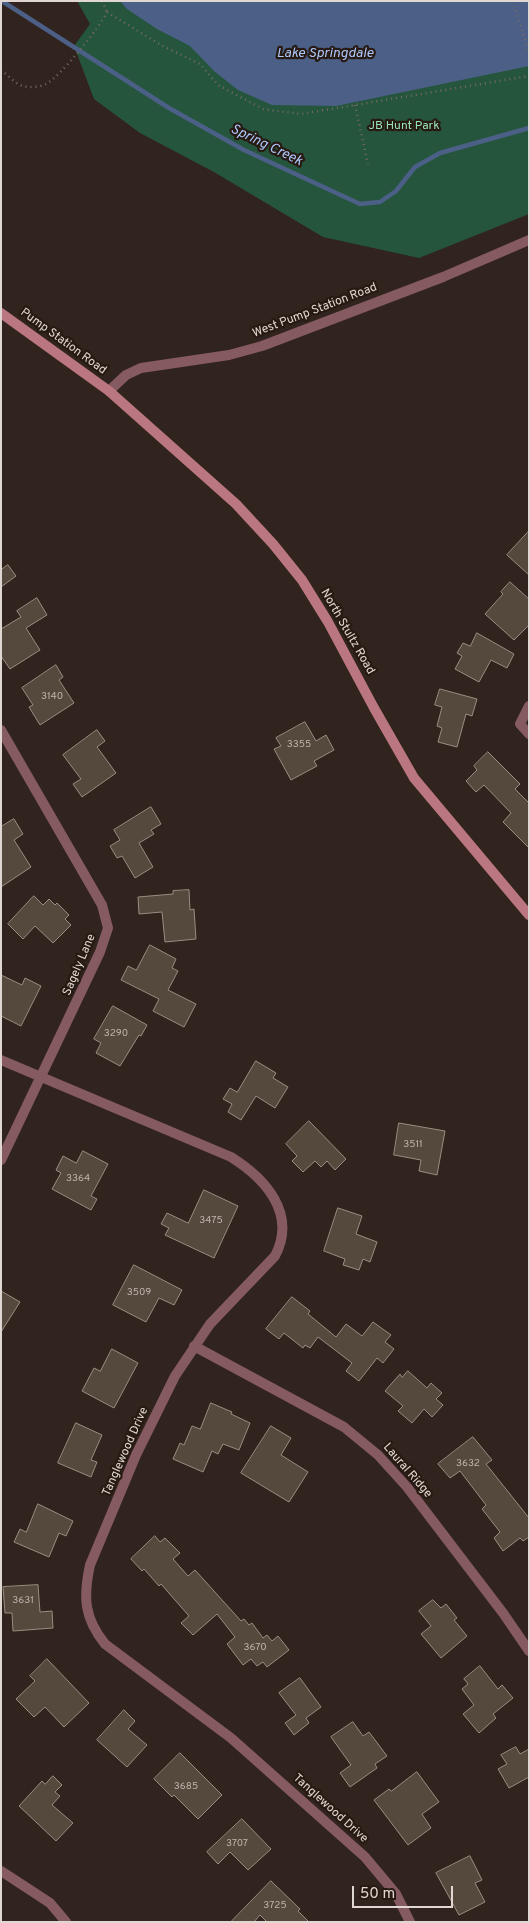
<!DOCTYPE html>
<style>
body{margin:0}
#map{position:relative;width:530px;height:1923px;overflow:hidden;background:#31231d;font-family:Overpass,sans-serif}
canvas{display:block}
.frame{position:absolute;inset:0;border:2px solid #e0d7d2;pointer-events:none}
.scale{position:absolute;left:352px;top:1886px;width:101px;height:22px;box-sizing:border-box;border:2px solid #e0d7d2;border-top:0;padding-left:6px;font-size:15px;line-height:18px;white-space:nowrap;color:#e0d7d2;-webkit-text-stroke:4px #271a13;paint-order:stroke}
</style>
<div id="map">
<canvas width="530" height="1923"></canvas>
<div class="frame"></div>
<div class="scale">50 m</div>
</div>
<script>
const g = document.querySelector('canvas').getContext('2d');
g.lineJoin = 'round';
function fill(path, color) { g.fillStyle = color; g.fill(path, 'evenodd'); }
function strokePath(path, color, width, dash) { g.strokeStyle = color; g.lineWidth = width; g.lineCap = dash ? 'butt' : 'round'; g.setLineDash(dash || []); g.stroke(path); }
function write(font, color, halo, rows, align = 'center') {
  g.font = font + ' Overpass,sans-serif'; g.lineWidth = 4.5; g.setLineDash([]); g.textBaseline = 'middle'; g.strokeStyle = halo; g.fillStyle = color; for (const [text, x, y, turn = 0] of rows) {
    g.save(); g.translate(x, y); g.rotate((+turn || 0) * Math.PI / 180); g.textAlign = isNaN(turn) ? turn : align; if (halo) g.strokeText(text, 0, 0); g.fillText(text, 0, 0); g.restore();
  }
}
const green = new Path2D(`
 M77 1H529V214L419 258 323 237 214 172 140 133 94 99 74 46 90 24Z`);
const water = new Path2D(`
 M120 1H529V66L336 106 272 105 238 90 214 71 190 46 157 29 127 9Z`);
const stream = new Path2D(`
 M2 1 169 108 244 150 360 204 380 202 396 191 415 167 440 153 529 128`);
const building = new Path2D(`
 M529 531V575L507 555Z
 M8 565 16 576 1 587V570Z
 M510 582 529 599V625L514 640 485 614 503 594 501 592Z
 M37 598 47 615 26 628 40 650 10 669 1 656V629L21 617 17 611Z
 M477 633 514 654 507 668 491 660 479 682 455 669 462 656 457 653 463 643 470 646Z
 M56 665 63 677 59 680 74 703 40 725 29 707 33 705 22 688Z
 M440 689 477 699 472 716 466 714 457 747 438 742 442 728 437 726 442 707 435 705Z
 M305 722 316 741 326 735 334 750 314 761 317 766 291 780 274 749 281 746 276 738Z
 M97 730 105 741 97 747 116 773 82 797 73 784 81 779 63 755Z
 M488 752 520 784 515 789 529 803V848L503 822 511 813 484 785 476 792 466 781 477 770 474 766Z
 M151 807 161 824 151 830 154 834 139 843 153 867 135 878 122 856 117 858 110 846 120 840 114 830Z
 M14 819 23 834 14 840 31 867 1 887V827Z
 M189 890 190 910 194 909 196 939 165 942 162 912 139 914 138 897 173 894V891Z
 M34 896 43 905 49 899 55 905 57 903 69 915 65 919 71 925 53 943 35 926 23 939 8 924Z
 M150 945 176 959 172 968 178 971 168 990 196 1004 184 1027 153 1011 159 999 121 980 128 966 136 970Z
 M1 975 22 985 25 978 41 986 21 1026 1 1016Z
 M113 1006 147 1025 141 1036 139 1035 120 1066 96 1053 101 1043 94 1039Z
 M256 1061 276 1073 273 1078 288 1087 275 1108 256 1096 241 1120 228 1112 232 1104 223 1099 230 1088 237 1092Z
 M309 1121 346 1159 335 1170 327 1161 321 1167 315 1161 303 1172 292 1161 297 1156 286 1144Z
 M399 1123 445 1131 437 1175 419 1171 421 1160 394 1155Z
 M83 1151 108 1164 91 1196 97 1199 91 1210 52 1189 61 1173 56 1170 63 1156 76 1163Z
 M204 1190 238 1206 214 1258 165 1235 169 1228 161 1224 167 1213 188 1223Z
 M338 1208 362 1216 356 1234 377 1242 370 1262 363 1259 359 1270 343 1265 345 1259 324 1251Z
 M134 1265 182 1290 174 1305 159 1298 146 1322 113 1305Z
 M1 1291 20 1302 1 1332Z
 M292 1297 310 1311 308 1314 336 1337 346 1324 362 1336 373 1322 391 1335 385 1342 394 1349 383 1363 377 1358 359 1381 346 1371 352 1363 318 1337 310 1348 305 1345 303 1348 284 1333 279 1339 266 1329Z
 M112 1349 138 1363 114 1408 82 1391 94 1368 100 1371Z
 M408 1371 427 1388 431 1383 442 1393 436 1399 443 1405 432 1417 424 1409 412 1423 398 1411 403 1406 385 1391 400 1374 402 1377Z
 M211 1403 232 1412 231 1414 250 1423 239 1450 223 1444 218 1454 212 1451 203 1472 173 1459 180 1443 184 1445 192 1426 200 1429Z
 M76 1423 102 1435 91 1460 97 1462 91 1477 58 1463Z
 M271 1426 291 1438 281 1455 308 1472 289 1502 241 1473Z
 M473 1437 492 1460 486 1464 529 1518V1537L523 1541 520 1538 503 1551 494 1538 500 1532 482 1509 486 1505 460 1471 450 1478 438 1464Z
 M38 1504 73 1521 66 1536 59 1533 49 1557 14 1542 20 1529 26 1532Z
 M155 1536 160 1542 165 1538 180 1553 173 1559 188 1576 195 1570 241 1621 244 1619 249 1625 252 1623 263 1638 267 1635 272 1641 278 1636 289 1650 267 1667 263 1662 257 1666 251 1659 243 1665 227 1644 235 1637 217 1614 193 1635 181 1623 189 1616 161 1584 159 1586 144 1569 142 1571 131 1559Z
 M38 1585 40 1612 52 1611 53 1628 13 1631 12 1613H5L3 1587Z
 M433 1600 441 1608 446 1604 457 1618 454 1620 467 1636 441 1658 421 1634 431 1626 419 1611Z
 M47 1659 89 1703 64 1727 45 1707 34 1717 16 1699 35 1681 30 1676Z
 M480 1666 498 1689 502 1685 513 1698 493 1714 496 1718 479 1733 463 1714 474 1705 462 1689 468 1684 464 1679Z
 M300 1678 321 1707 306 1718 309 1723 294 1735 285 1723 296 1715 279 1693Z
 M124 1710 135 1721 128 1729 147 1745 127 1767 97 1740Z
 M353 1722 363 1736 369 1732 387 1756 375 1764 377 1768 350 1787 340 1773 351 1765 331 1737Z
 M516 1747 520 1754 529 1749V1777L509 1788 498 1769 507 1764 501 1755Z
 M180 1753 222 1795 198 1819 174 1795 172 1797 154 1779Z
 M417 1772 439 1802 422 1814 431 1828 408 1845 374 1800 389 1789 391 1791Z
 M53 1776 62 1785 55 1792 60 1796 52 1805 73 1823 56 1841 19 1806 42 1781 45 1784Z
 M242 1819 271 1849 248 1870 230 1852 218 1864 207 1852Z
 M470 1856 482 1880 475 1883 485 1902 459 1915 436 1873Z
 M271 1881 300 1909 298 1911 309 1922H267L260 1915 254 1922H231Z`);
const path = new Path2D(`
 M102 1 107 12
 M513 1 529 53
 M107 12 161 45 200 64 218 85 263 109 301 114 529 76
 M1 70C8 75 15 84 23 86 30 88 40 87 46 84 60 77 100 27 107 12
 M355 105 368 164`);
const street = new Path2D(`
 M109 391 126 375 141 368 229 355 262 346 443 277 529 240
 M529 706 520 724 529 734
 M1 730 102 905 108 928 100 952 1 1160
 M1 1060 231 1157C266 1179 297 1214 275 1256L210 1324 175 1376 136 1455 90 1565C83 1597 84 1618 105 1644L231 1738 365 1857 396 1894 410 1922
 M194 1346 344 1427 378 1455 407 1487 503 1613 529 1651
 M1 1871 50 1903 66 1922`);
const secondary = new Path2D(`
 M1 313 109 391 236 504 273 544 302 580 328 622 374 708 414 778 529 915`);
const numberNames = [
 ["3140",52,697],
 ["3355",299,745],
 ["3290",116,1034],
 ["3511",413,1145],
 ["3364",78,1179],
 ["3475",211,1221],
 ["3509",139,1293],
 ["3632",468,1464],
 ["3631",23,1601],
 ["3670",255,1648],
 ["3685",186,1787],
 ["3707",237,1844],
 ["3725",275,1906]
];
const parkNames = [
 ["JB Hunt Park",404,127]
];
const streetNames = [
 ["West Pump Station Road",315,311,-21],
 ["Pump Station Road",63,342,36],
 ["North Stultz Road",347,632,60],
 ["Sagely Lane",80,965,-67],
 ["Tanglewood Drive",126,1452,-66],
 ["Laural Ridge",407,1471,49],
 ["Tanglewood Drive",330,1809,42]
];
const waterNames = [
 ["Lake Springdale",325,54],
 ["Spring Creek",266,146,26]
];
fill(green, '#25553c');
fill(water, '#4c6087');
strokePath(stream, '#4c6087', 4.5);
fill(building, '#55493e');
strokePath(building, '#9a8d81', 1);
strokePath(path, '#766a65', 2.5, [1, 4]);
strokePath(street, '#855a60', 10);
strokePath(secondary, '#ba7681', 10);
write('10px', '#bdb4ad', null, numberNames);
write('12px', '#97e4b9', '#271a13', parkNames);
write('12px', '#e0d7d2', '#271a13', streetNames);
write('italic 14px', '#aec8fc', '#271a13', waterNames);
</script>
